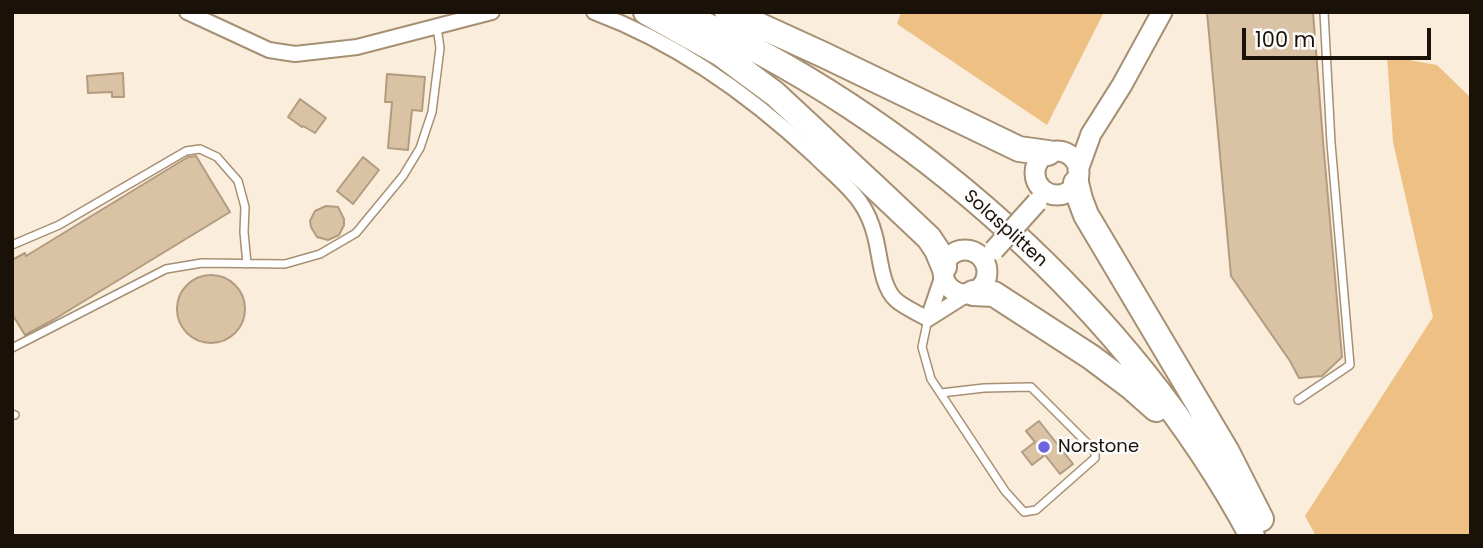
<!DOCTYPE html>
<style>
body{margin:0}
#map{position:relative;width:1483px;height:548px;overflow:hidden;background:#fbeddb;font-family:Poppins,sans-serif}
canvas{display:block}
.frame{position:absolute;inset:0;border:14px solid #1a1208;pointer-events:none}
.scale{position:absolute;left:1242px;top:28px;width:189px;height:32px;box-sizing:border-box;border:4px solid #1a1208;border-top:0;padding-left:9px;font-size:21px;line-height:24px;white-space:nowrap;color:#1a1208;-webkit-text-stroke:5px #fdfdfd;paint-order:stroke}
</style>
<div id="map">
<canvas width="1483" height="548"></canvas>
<div class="frame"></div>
<div class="scale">100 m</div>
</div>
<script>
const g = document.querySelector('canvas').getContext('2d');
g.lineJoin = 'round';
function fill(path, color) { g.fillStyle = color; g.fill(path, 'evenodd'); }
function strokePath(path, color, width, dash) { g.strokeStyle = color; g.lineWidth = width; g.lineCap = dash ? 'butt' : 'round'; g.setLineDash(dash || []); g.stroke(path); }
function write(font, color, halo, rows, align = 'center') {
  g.font = font + ' Poppins,sans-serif'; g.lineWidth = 5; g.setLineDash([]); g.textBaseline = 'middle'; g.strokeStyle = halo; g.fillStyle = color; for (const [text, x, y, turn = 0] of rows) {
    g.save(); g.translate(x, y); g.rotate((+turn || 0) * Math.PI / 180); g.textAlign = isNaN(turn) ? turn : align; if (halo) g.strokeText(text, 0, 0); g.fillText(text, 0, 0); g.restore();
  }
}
const green = new Path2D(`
 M901 12H1104L1047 125 897 24Z
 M1387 56 1437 65 1471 98V536H1316L1305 516 1433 317 1393 142Z`);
const building = new Path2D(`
 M1207 12H1313L1323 141 1342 357 1322 376 1299 378 1290 361 1231 276Z
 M123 73 124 97H112V92L88 93 87 76Z
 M387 74 425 77 422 111 412 110 408 150 388 148 392 102H385Z
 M300 99 326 118 315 133 303 126 302 127 288 117Z
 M196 156 230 212 53 320 25 335 12 314V260L25 253 26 256 188 157Z
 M363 157 379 170 353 204 337 191Z
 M326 206 338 207 344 219V225L339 235 328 240 317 237 311 227 310 221 315 211Z
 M177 309a34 34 0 1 1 68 0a34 34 0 1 1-68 0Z
 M1039 421 1073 464 1060 474 1045 455 1032 465 1022 452 1035 442 1026 431Z`);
const lane = new Path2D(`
 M12 245 59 225 186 151 200 149 217 157 238 181 245 207 244 232 247 264
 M928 319 922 347 931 379 1005 491 1024 512 1036 510 1095 458V453L1092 448 1031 387 984 388 941 393
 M12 348 166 269 202 263 285 264 320 254 356 233 403 176 420 148 432 112 440 48 437 27
 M1298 400 1350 365 1331 143 1324 12
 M12 414 15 415`);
const street = new Path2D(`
 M187 12 269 50 295 54 357 47 492 12
 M594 12C677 43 751 96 815 156 830 171 848 185 860 202 867 212 872 224 875 236 880 254 881 287 896 300 905 308 918 313 928 319
 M928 319 943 275
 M928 319 966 295`);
const secondary = new Path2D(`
 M1035 173a22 22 0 1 1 44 0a22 22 0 1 1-44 0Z
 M1078 170 1091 134 1122 85 1162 12
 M943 272a22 22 0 1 1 44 0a22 22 0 1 1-44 0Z`);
const highway = new Path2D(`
 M646 12 721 54 775 94 875 187 929 238 937 250 944 267
 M677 12C910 113 1132 312 1252 536
 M727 12 743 18 824 55 1019 149 1048 153
 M1076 183 1080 199 1086 215 1227 452 1261 519
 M973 293 994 294 1091 357 1131 387 1156 409`);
const secondaryBridge = new Path2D(`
 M994 250 1037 202`);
const markers = [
 [1044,447,7,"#6f64de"]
];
const streetNames = [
 ["Solasplitten",1005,229,42]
];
const poiNames = [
 ["Norstone",1058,447]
];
fill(green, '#eec084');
fill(building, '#dac2a5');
strokePath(building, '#b29b7f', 2);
strokePath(lane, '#a69074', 10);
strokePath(street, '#a69074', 18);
strokePath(secondary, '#a69074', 23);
strokePath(highway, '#a69074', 28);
strokePath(lane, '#fff', 7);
strokePath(street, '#fff', 14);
strokePath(secondary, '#fff', 19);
strokePath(highway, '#fff', 24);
strokePath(secondaryBridge, '#a69074', 23, []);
strokePath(secondaryBridge, '#fff', 19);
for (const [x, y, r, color] of markers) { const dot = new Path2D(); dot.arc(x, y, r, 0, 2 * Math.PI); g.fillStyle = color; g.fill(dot); strokePath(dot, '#fdfdfd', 2.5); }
write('18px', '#1a1208', '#fdfdfd', streetNames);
write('18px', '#1a1208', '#fdfdfd', poiNames, 'left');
</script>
